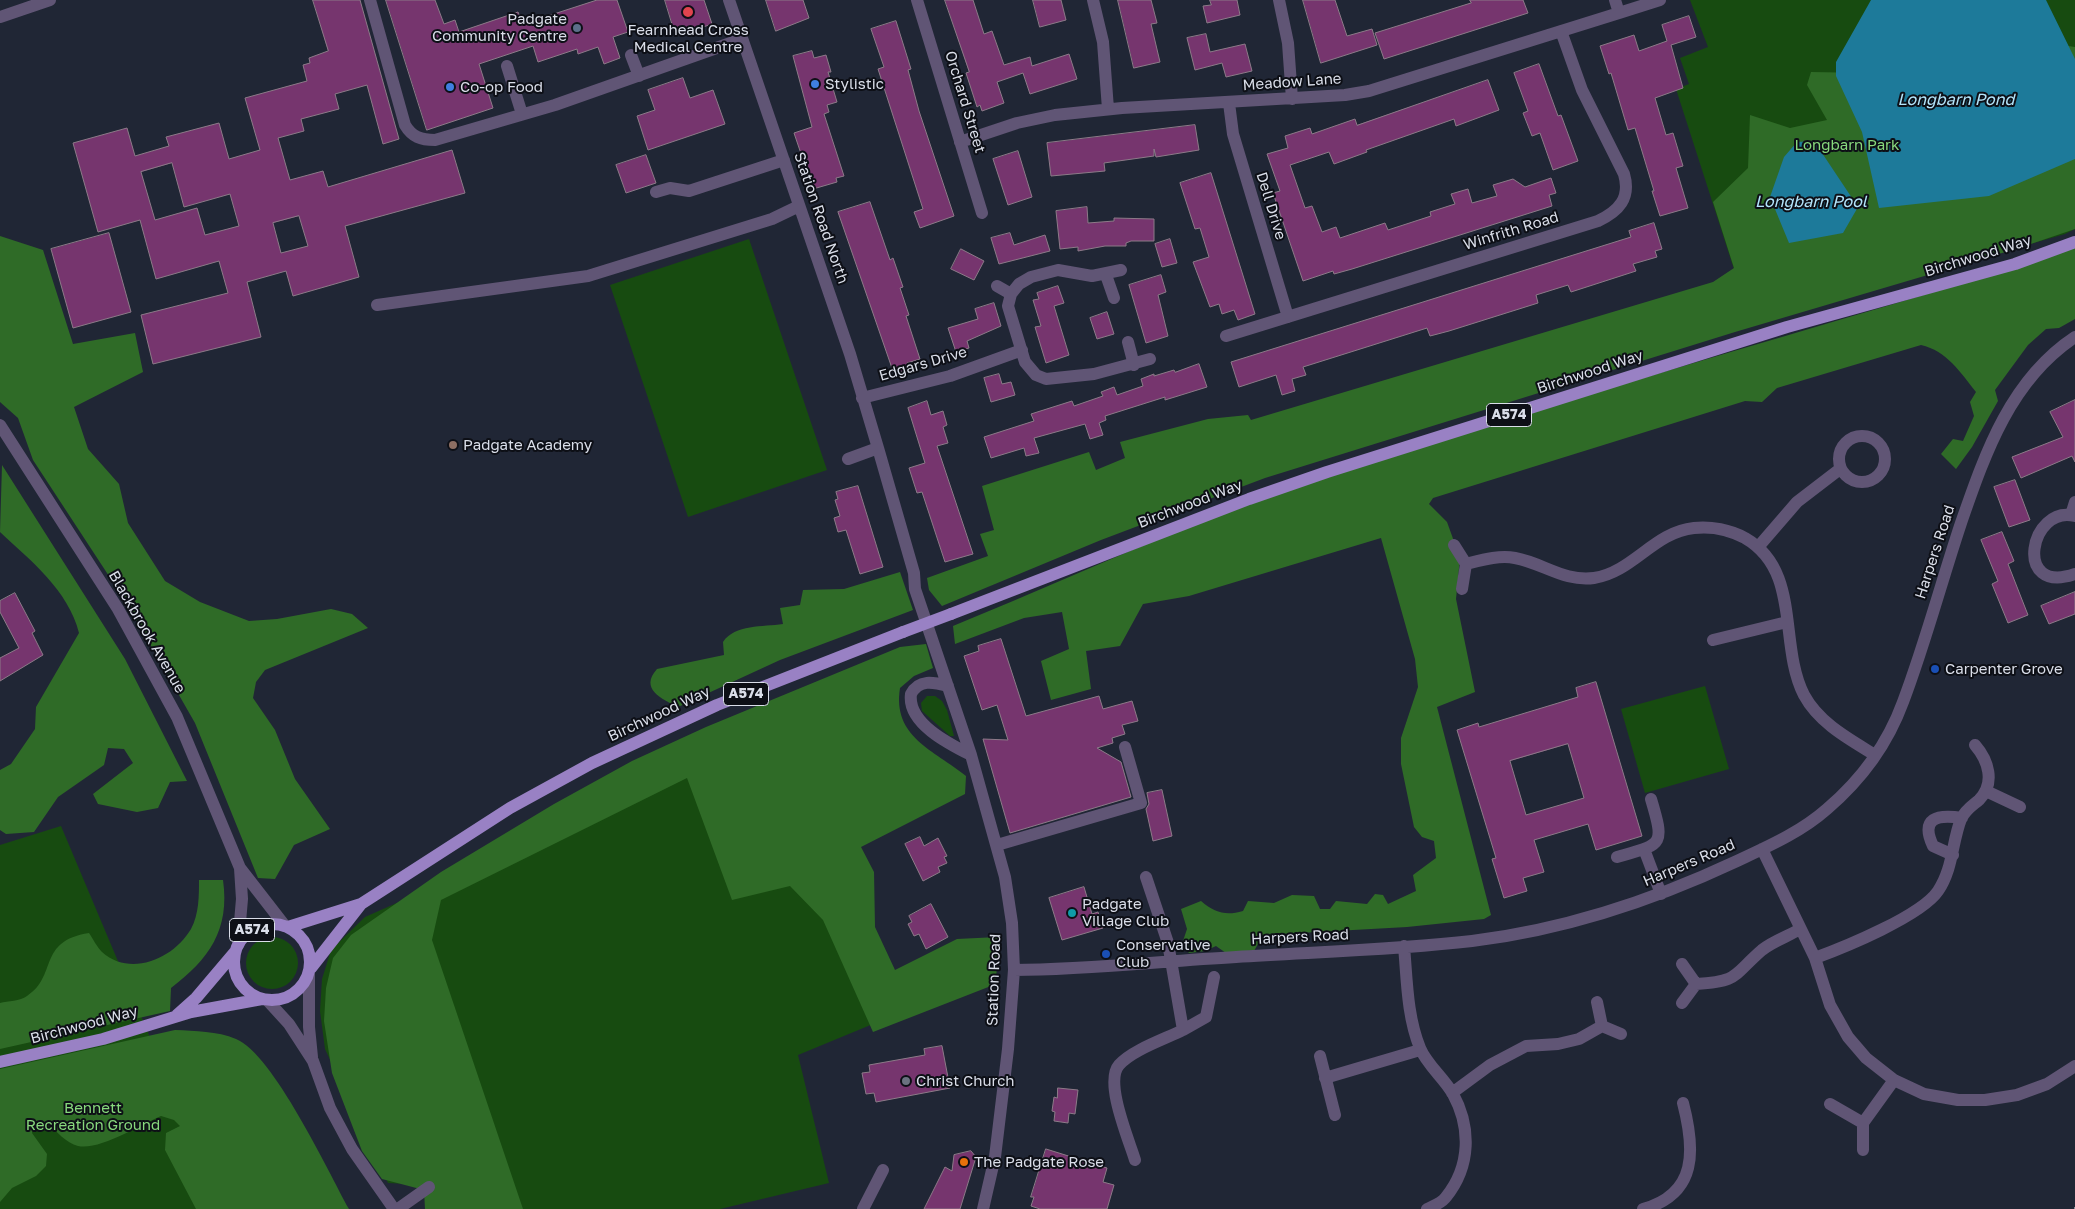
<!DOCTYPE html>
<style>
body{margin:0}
canvas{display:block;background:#202635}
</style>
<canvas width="2075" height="1209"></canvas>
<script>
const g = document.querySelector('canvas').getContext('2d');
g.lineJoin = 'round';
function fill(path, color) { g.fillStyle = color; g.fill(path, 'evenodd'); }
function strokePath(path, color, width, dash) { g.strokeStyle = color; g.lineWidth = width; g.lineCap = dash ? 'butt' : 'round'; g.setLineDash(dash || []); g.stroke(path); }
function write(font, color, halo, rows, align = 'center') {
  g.font = font + ' "Golos Text",sans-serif'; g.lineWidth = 4; g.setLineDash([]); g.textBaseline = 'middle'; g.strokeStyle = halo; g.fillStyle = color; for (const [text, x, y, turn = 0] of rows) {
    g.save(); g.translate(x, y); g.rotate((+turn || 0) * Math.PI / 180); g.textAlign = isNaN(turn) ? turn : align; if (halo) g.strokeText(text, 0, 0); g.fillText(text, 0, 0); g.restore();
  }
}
const green = new Path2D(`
 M1690 0H2075V229L2065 234 1754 323 1741 291 1676 89 1689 84 1680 58 1708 47Z
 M749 239 827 470 688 517 610 285Z
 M1705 686 1729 769 1645 793 1621 709Z
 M927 696H935L942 701 947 710 954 736H950L922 711 921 703Z
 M693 772 810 848 873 1024 798 1055 829 1183 720 1209H432L426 1185 388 1183 325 1049 320 1011 322 979 331 950 365 917Z
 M61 826 155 1049 342 1209H0V845Z
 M246 963a26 26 0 1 1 52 0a26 26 0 1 1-52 0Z`);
const forest = new Path2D(`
 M2042 42 2075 47V229L2019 248 1735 332 1265 478 1101 540 942 606 929 590 927 578 988 556 980 534 994 530 982 486 1089 452 1096 470 1125 458 1120 442 1208 419 1248 415 1251 420 1713 282 1734 268 1713 202 1748 168 1750 115 1790 128 1827 120 1807 85 1811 72 1869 73Z
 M0 236 43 250 73 344 135 333 143 372 74 407 88 449 119 484 128 523 165 581 200 602 249 621 277 619 331 609 352 614 368 628 265 670 256 682 253 698 275 730 295 779 330 829 294 845 275 879 258 878 195 723 124 599 33 460 18 418 0 402Z
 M2075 247V319L2059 328 2046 329 2028 345 1995 390 1998 401 1972 447 1956 469 1941 454 1953 439 1963 441 1974 416 1970 402 1976 392C1960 372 1947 351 1921 345L1777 388 1762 402 1745 401 1433 498 1429 504 1447 522 1460 558 1456 599 1475 692 1437 707 1491 915 1484 919 1407 927 1263 935 1254 951 1226 953 1216 946 1205 951 1189 953 1182 944 1187 929 1181 909 1201 901C1215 913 1226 916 1243 911L1248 901 1274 903 1292 895 1314 896 1320 909H1330L1336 901 1367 904 1375 894 1383 895 1388 904 1416 891 1413 875 1436 858 1434 841 1422 837 1414 827 1401 764V738L1418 687 1415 659 1381 538 1189 596 1143 604 1120 646 1086 651 1091 689 1051 700 1041 661 1069 649 1062 612 1024 618 955 644 953 626C1059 583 1164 533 1273 496 1410 449 1549 406 1687 365 1817 326 1947 290 2075 247Z
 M2 465 125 659 187 781 170 782 158 808 137 812 98 804 93 794 133 763 124 749 108 748 104 765 58 797 34 832 6 834 0 830V770L11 764 35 729 36 707 79 633C68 590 31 561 0 532Z
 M900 572 913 610 780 660 678 707C662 699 639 689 657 669L724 655 723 642C735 624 763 627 783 624L780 608 800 605 803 590 844 589Z
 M926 644 933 668 914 676 900 688C892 737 934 750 966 776L965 794 861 847 874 872 875 927 895 970 957 939 998 937 996 984 873 1032 823 920 790 886 732 900 687 778 441 900 432 940 523 1209H425L424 1190 382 1179 362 1151 332 1073 324 1021 326 988 333 958 351 935 441 872 554 804 632 761 706 727 900 647Z
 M199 880H223C230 930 209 959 171 988L170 1011 0 1049V1003C8 1001 20 1001 27 996 58 976 37 941 89 933 93 939 97 947 102 952 131 978 174 958 191 929 199 914 199 896 199 880Z
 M175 1030C195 1031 217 1031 236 1039 273 1054 328 1171 349 1209H196L165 1150 166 1133 180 1126 174 1120 161 1116C142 1124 99 1151 78 1146 66 1143 56 1131 48 1123L35 1122 32 1133 47 1154 46 1166 36 1176 12 1188 0 1202V1069Z`);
const water = new Path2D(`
 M1871 0H2046L2075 59V159L1989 196 1879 208 1862 132 1836 76V62Z
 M1814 141 1858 207 1843 233 1789 243 1770 197 1784 157 1797 142Z`);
const building = new Path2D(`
 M313 0H360L399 139 383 144 367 85 335 94 339 109 301 119 304 131 278 138 290 180 323 171 328 187 452 150 465 193 345 226 359 277 293 296 286 271 247 282 261 337 153 364 141 315 228 293 219 261 156 279 140 220 98 232 73 143 127 128 135 156 169 146 166 137 219 123 229 159 260 150 245 98 307 81 303 65 310 63 309 58 328 51ZM172 163 184 207 230 194 239 226 205 235 197 208 155 220 141 172ZM299 216 308 246 281 253 273 223Z
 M386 0H435L444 24 455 20 459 32 518 12 523 24 597 0H617L628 32 613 37 620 58 604 64 598 47 578 54 577 49 538 62 533 46 479 64 493 108 427 130Z
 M665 0H704L712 24 676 36Z
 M766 0H803L809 18 776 31Z
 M945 0H973L984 34 992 31 1004 65 1030 57 1032 66 1069 54 1077 79 1030 94 1023 73 997 82 1004 103 982 111 980 105 977 107 966 73 969 72Z
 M1033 0H1061L1066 20 1040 27Z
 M1118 0H1151L1157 23 1151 24 1160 62 1134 68Z
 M1210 0H1237L1240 15 1207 23 1203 6 1211 5Z
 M1303 0H1335L1347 36 1372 29 1377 45 1321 63Z
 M1470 0H1523L1528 13 1384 59 1375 33 1471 3Z
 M1689 16 1696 37 1671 45 1683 88 1655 98 1666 135 1673 133 1683 166 1676 168 1688 208 1660 216 1652 191H1654L1635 128 1628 130 1611 73 1609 74 1600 46 1634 35 1639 51 1667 41 1662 25Z
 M896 21 911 69 908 70 919 111 954 216 920 228 914 212 923 209 878 69 884 67 871 29Z
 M1206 34 1210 52 1245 44 1252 71 1226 77 1222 63 1195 70 1187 38Z
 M812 51 814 58 826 55 831 72H828L837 102 827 105 829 112 824 114 844 176 836 178 837 182 813 189 794 133 812 127 793 56Z
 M1539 64 1558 116 1561 115 1578 161 1553 170 1540 133 1532 136 1523 113 1528 111 1514 73Z
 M683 78 690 98 713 90 725 124 648 150 637 116 655 110 648 90Z
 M1488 80 1499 110 1456 126 1454 119 1366 150 1367 152 1334 164 1329 152 1290 165 1305 208 1312 206 1322 232 1336 227 1340 238 1385 223 1388 230 1431 216 1430 212 1455 204 1451 194 1468 189 1472 203 1497 196 1493 185 1513 179 1525 187 1551 178 1556 193 1549 195 1552 206 1352 269 1334 274 1333 271 1303 281 1273 193 1280 191 1267 154 1288 148 1285 136 1310 128 1312 134 1355 119 1357 125Z
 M1195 125 1199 150 1156 157 1154 149V156L1104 163 1105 171 1051 176 1047 143Z
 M1018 151 1032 197 1008 205 993 159Z
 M646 155 656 183 626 193 616 165Z
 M1211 173 1255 314 1238 320 1234 310 1222 314 1219 304 1210 307 1193 262 1209 257 1200 228 1195 229 1180 183Z
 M870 202 890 260 893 258 903 287 900 288 909 315 906 316 920 359 907 363 909 369 894 374 838 212Z
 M1087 207 1088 223 1114 221V218L1154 219V241H1131L1126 243V246H1105L1078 251V247L1060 249 1056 211Z
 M1654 223 1662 249 1655 251 1657 257 1633 264 1636 271 1571 292 1568 285 1536 295 1538 303 1449 331 1430 336 1427 328 1303 367 1306 375 1292 379 1295 391 1282 395 1276 375 1239 387 1231 362 1631 237 1629 231Z
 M109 233 131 312 73 328 51 249Z
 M1010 233 1014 245 1045 235 1050 251 999 264 991 238Z
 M1170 239 1177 263 1162 267 1155 244Z
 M961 249 984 261 974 280 951 269Z
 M1161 275 1166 292 1158 295 1168 336 1146 343 1129 285Z
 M1058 286 1064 303 1054 306 1069 355 1046 363 1035 327 1041 326 1033 300 1039 299 1037 293Z
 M994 303 1001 326 967 341 969 348 956 352 948 328 978 319 975 309Z
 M1107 312 1114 334 1097 339 1090 318Z
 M1199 364 1207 387 1165 400V397L1105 416 1106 420 1099 423 1103 435 1090 439 1085 424 1034 438 1039 453 1026 456 1024 448 991 458 984 437 1034 421 1031 414 1072 401 1074 406 1103 396 1101 392 1114 387 1117 395 1143 386 1141 379 1154 374V376L1174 370 1175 372Z
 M999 374 1002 384 1011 382 1015 395 991 402 984 378Z
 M2075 400V462L2072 456 2021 478 2012 457 2063 437 2050 412Z
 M927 401 931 415 943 411 947 425 943 427 948 443 937 446 973 554 945 562 922 492 917 493 909 468 925 463 908 408Z
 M2015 480 2030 520 2009 527 1994 487Z
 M858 486 883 567 860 574 846 530 838 532 834 518 840 516 835 500 838 499 836 492Z
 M2002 532 2014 561 2008 564 2028 615 2008 623 1992 584 1998 581 1981 540Z
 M2075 592V614L2049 624 2041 606Z
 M15 593 35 631 32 633 43 655 0 681V658L19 648 0 612V601Z
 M1001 639 1026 716 1099 696 1103 709 1132 701 1138 721 1122 725 1125 734 1112 738 1113 743 1097 748 1121 762 1131 797 1010 833 983 739 1008 740 997 705 982 710 964 656 979 651 978 646Z
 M1596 682 1642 836 1596 850 1588 824 1534 840 1544 872 1523 878 1527 891 1504 898 1492 859 1496 858 1457 730 1478 723 1479 727 1578 697 1576 688ZM1568 744 1584 798 1526 815 1510 761Z
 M1162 790 1172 836 1153 841 1146 809 1149 804 1147 793Z
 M920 837 924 846 938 838 947 856 944 857 947 863 938 867 940 872 923 881 905 844Z
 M1084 887 1092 914 1098 912 1103 928 1062 940 1049 898Z
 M931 904 948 937 926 949 919 934 914 936 908 924 912 922 909 916Z
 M942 1046 950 1088 876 1102 874 1093 866 1094 862 1073 870 1072 869 1065 925 1055 924 1049Z
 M1058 1088 1078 1090 1075 1114 1069 1113 1068 1123 1054 1121 1055 1112 1052 1111 1054 1097 1057 1098Z
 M1046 1149 1107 1168 1103 1182 1114 1185 1107 1209H1040L1031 1206 1034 1197H1031Z
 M971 1151 976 1157 960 1209H924L945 1167 952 1171 954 1155Z`);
const minor = new Path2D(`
 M370 0 405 125C412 137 421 140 435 140L555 105 742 39
 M729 0 850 354 878 448
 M917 0 982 213
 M1093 0 1103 42 1108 109
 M1279 0 1288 43 1292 99
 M1619 13 1660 0
 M0 17 50 0
 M631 55 639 76
 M507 66 522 114
 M1229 103 1233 134 1288 317
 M960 142 1017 123 1055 115 1122 108 1345 95 1369 91 1619 13 1615 0
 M656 192 670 188 689 191 784 160
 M1121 270 1092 276 1058 270 1031 277 1019 284 1011 294 1008 306 1025 362 1036 375 1046 379 1094 374 1150 359
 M1106 275 1114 298
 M997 286 1011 294
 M377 305 588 276 772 219 799 206
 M1226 336 1598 221C1619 211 1631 198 1624 174L1582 90 1561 31
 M1128 342 1134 365
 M862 398 950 376 1022 350
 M0 425 118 609 177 717 240 868 285 926
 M1839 459a23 23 0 1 1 46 0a23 23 0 1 1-46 0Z
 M848 459 878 448 914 573 915 589 971 755 1005 877 1012 923 1014 970 1008 1049 995 1157 983 1209
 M2071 515 2075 502
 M2075 516C2030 504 2012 596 2075 574
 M1454 545 1466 564 1462 589
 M1759 546 1797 502 1840 469
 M1466 564C1482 560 1499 555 1515 558 1543 563 1564 582 1594 578 1633 572 1654 532 1694 528 1711 526 1730 530 1745 538 1802 571 1778 644 1804 695 1819 723 1849 739 1875 755
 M1713 640 1787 622
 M948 686C933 682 919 679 911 694 907 723 949 744 971 755
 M1986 791 2020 807
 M997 845 1141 803 1125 747
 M1644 849 1661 894
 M1762 849 1815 958 1830 1005 1848 1037 1866 1058 1894 1080 1924 1094 1958 1100H1985L2017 1095 2047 1084 2075 1066
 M1953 855 1933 846C1920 818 1937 814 1962 818
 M1617 857C1663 844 1665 846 1651 799
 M238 945 242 899 240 868
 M1404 946C1407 980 1407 1016 1420 1048 1427 1065 1444 1078 1453 1094 1471 1127 1471 1166 1446 1197 1442 1203 1433 1206 1427 1209
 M1815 958C1845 947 1921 916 1938 891 1953 869 1952 842 1961 819 1966 809 1972 806 1979 800 1996 783 1988 760 1975 745
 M1682 964 1696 984C1740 981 1732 976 1762 950 1773 941 1789 936 1800 929
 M1014 970C1087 970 1162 961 1236 957 1314 952 1394 950 1472 941 1563 930 1654 900 1737 861 1769 846 1801 832 1827 809 1861 780 1888 743 1903 702 1925 644 1941 583 1961 523 1985 454 2010 380 2075 337
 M309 974V1027L312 1057
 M268 1001 289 1024 313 1061 330 1108 352 1149 394 1209
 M1597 1002 1602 1026 1621 1034
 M1682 1003 1696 984
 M1183 1030 1206 1017 1214 977
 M1320 1056 1335 1115
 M1325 1078 1420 1050
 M1452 1093 1490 1065 1526 1046 1558 1044 1579 1039 1602 1026
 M1830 1104 1863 1123V1150
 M1863 1123 1894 1080
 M1135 1160C1129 1140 1104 1082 1119 1065 1132 1050 1165 1039 1183 1030L1168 943 1146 877
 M398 1209 429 1187
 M863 1209 883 1170
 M1643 1209C1698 1194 1695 1149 1683 1103`);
const major = new Path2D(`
 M951 614 1249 499 1327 472 1787 327 2015 264 2075 242
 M234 962a38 38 0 1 1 76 0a38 38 0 1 1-76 0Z
 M288 927 361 904 510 808 592 763 717 705 903 632
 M311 968 361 904
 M177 1015 196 998 235 952
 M0 1062 103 1039 191 1012 262 999`);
const rail = new Path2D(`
 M2074 1209H2075`);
const majorBridge = new Path2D(`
 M903 632 951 614`);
const markers = [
 [688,12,6,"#e0444e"],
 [577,28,5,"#5c6f8a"],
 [815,84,5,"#3f7fe0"],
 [450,87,5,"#3f7fe0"],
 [453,445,5,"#8d6e63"],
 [1935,669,5,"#1a4fb4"],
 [1072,913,5,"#0f9aa8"],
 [1106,954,5,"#1a4fb4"],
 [906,1081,5,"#6b7280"],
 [964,1162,5,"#e8710a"]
];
const shields = [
 [1509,415,45],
 [746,694,45],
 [252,930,45]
];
const shieldNames = [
 ["A574",1509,415],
 ["A574",746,694],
 ["A574",252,930]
];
const poiNames = [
 ["Padgate",567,19,"right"],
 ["Community Centre",567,36,"right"],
 ["Fearnhead Cross",688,30,"center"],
 ["Medical Centre",688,47,"center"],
 ["Stylistic",825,84],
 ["Co-op Food",460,87],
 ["Padgate Academy",463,445],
 ["Carpenter Grove",1945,669],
 ["Padgate",1082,904],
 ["Village Club",1082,921],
 ["Conservative",1116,945],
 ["Club",1116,962],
 ["Christ Church",916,1081],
 ["The Padgate Rose",974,1162]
];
const streetNames = [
 ["Meadow Lane",1292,82,-4],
 ["Orchard Street",965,102,73],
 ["Dell Drive",1271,206,73],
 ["Station Road North",821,218,71],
 ["Winfrith Road",1511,231,-17],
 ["Birchwood Way",1978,256,-17],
 ["Edgars Drive",923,364,-16],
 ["Birchwood Way",1590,372,-18],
 ["Birchwood Way",1190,504,-21],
 ["Harpers Road",1935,552,-72],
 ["Blackbrook Avenue",147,632,60],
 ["Birchwood Way",659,714,-25],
 ["Harpers Road",1689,863,-23],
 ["Harpers Road",1300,937,-3],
 ["Station Road",994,980,-88],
 ["Birchwood Way",84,1025,-15]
];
const parkNames = [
 ["Longbarn Park",1847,145],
 ["Bennett",93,1108],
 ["Recreation Ground",93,1125]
];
const waterNames = [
 ["Longbarn Pond",1956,100],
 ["Longbarn Pool",1811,202]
];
fill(green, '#174b10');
fill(forest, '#2f6b27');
fill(water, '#1d7a9a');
fill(building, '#76356e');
strokePath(building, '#8c7a88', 1);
strokePath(minor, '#605575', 12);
strokePath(major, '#9981c4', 12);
strokePath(rail, '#868b98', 4, [2.5, 5]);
strokePath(majorBridge, '#9981c4', 12);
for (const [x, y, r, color] of markers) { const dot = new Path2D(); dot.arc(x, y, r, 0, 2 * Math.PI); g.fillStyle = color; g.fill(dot); strokePath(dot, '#0d0f16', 2); }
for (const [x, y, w] of shields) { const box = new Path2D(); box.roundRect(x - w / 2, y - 11.5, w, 23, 4); g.fillStyle = '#0d0f16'; g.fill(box); strokePath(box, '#dadee9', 1); }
write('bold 14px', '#dadee9', null, shieldNames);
write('15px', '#dadee9', '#0d0f16', poiNames, 'left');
write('15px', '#dadee9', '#0d0f16', streetNames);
write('15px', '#88d97d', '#0d0f16', parkNames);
write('italic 16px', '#b3e5fb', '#0d0f16', waterNames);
</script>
